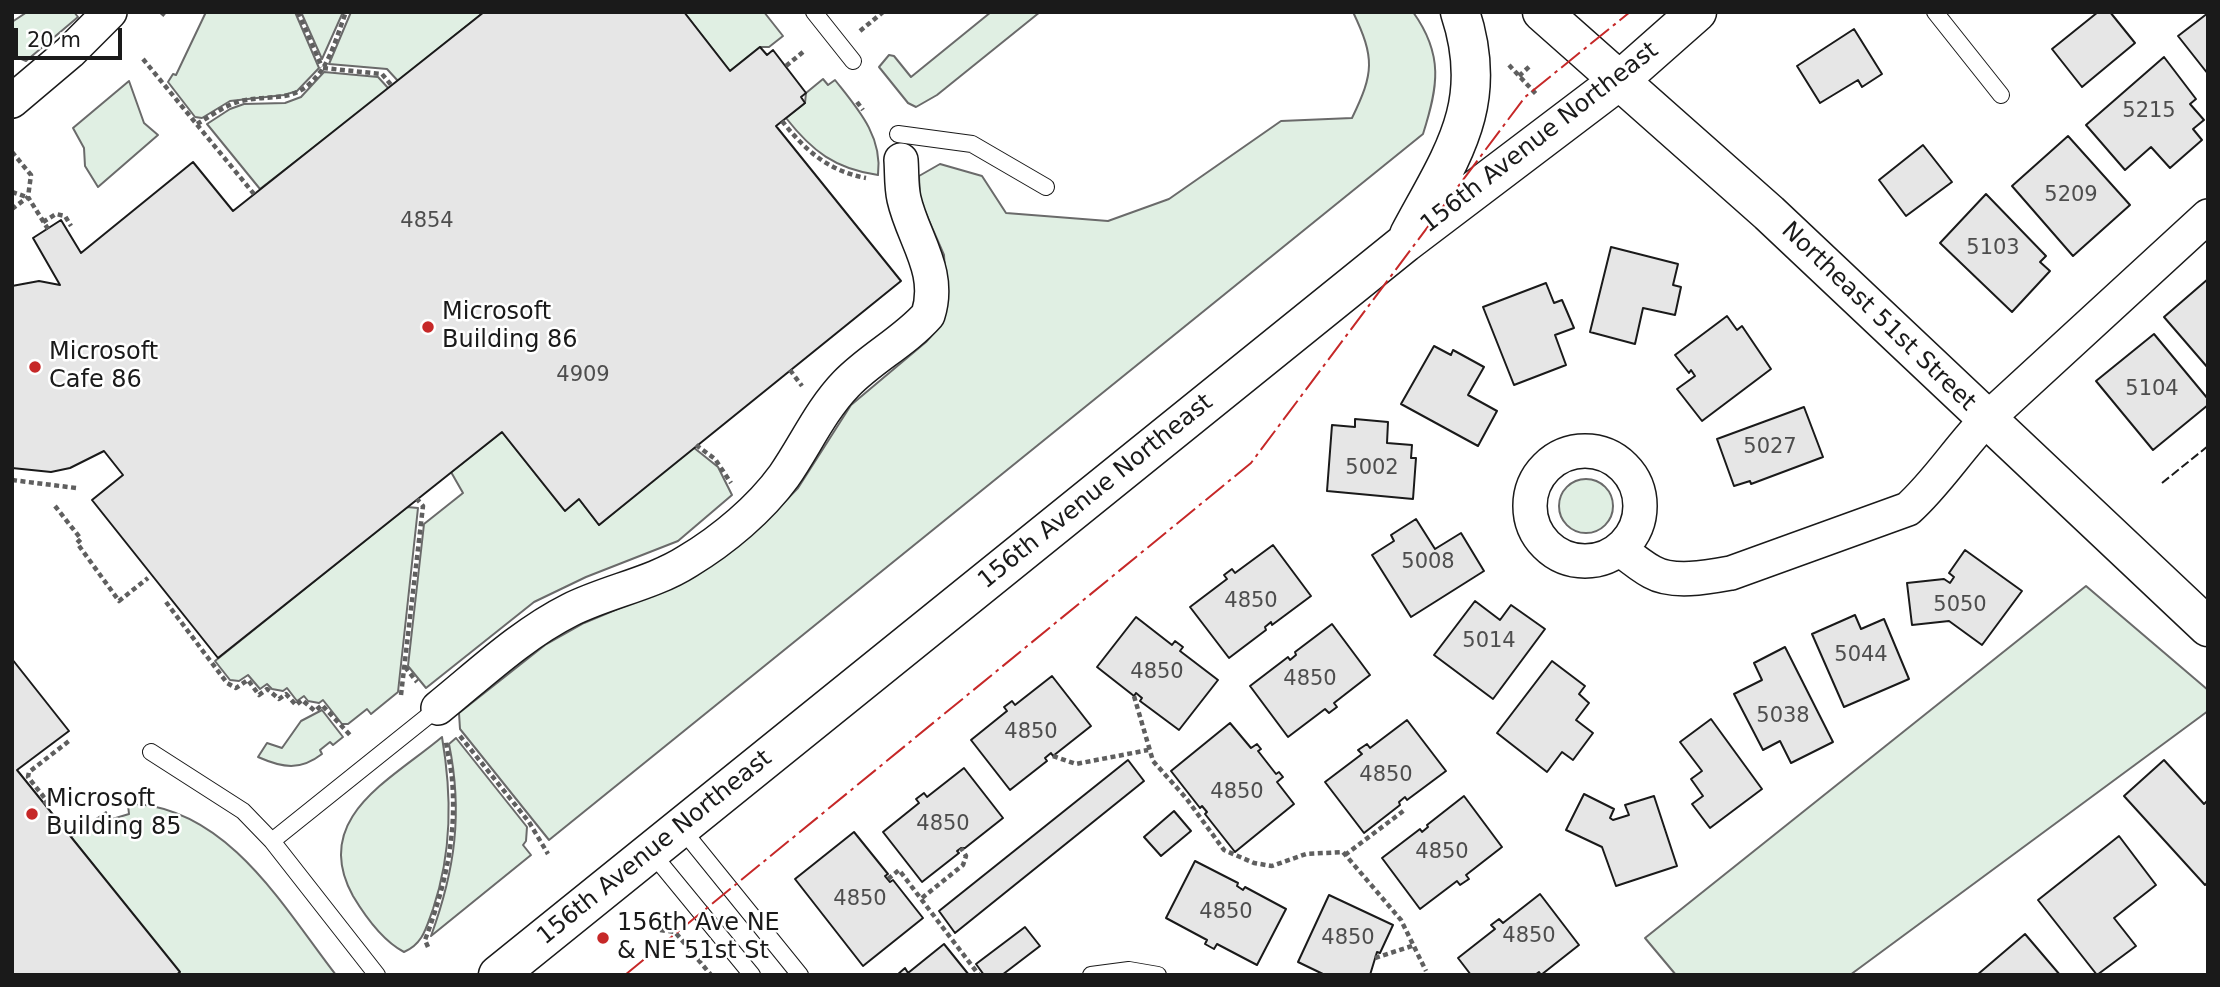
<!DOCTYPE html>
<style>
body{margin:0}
#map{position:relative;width:2220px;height:987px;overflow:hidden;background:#fff;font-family:"DejaVu Sans",sans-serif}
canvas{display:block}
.frame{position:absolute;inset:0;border:14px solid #1a1a1a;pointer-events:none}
.scale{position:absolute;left:14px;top:28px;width:108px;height:32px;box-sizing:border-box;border:4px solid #1a1a1a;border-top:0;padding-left:9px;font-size:21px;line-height:24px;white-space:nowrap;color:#1a1a1a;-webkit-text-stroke:5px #fff;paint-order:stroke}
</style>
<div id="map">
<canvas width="2220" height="987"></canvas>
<div class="frame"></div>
<div class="scale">20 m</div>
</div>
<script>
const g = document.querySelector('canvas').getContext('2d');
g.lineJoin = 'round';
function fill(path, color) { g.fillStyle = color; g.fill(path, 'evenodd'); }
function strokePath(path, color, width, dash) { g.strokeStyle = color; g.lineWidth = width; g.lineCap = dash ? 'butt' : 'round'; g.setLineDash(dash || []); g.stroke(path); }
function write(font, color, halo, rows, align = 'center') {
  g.font = font + ' "DejaVu Sans",sans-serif'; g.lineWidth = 5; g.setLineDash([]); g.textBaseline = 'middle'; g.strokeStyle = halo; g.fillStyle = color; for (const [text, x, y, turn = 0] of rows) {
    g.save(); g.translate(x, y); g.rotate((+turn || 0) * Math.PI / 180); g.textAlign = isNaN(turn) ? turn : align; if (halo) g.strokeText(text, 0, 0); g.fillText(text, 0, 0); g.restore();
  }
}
const green = new Path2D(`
 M27 12H74L78 17 26 61 12 55V22Z
 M206 12H295L319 68 297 91 284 95 230 101 202 118 195 117 168 82 173 74 176 75Z
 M301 12H343L322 59Z
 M351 12H484L398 81 387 69 329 64Z
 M684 12H764L783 36 769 47H760L730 71Z
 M991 12H1040L937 95 916 107 908 103 879 67 889 55 894 56 911 77Z
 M1353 12H1413C1444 55 1438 87 1423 134L549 840 460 729 459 713 545 645 584 623 694 577 758 529 798 488 851 405 926 342 938 328 947 303 944 255 920 200 919 176 940 164 982 176 1006 213 1108 221 1169 199 1281 121 1352 118C1374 73 1375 58 1353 12Z
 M324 72 378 77 389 89 260 189 207 124 230 109 244 104 285 103 301 97Z
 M823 79 828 85 835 80C857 108 883 136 878 175 835 169 812 151 786 118L805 103 806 93Z
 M129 81 144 123 158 135 98 187 85 166 84 148 73 128Z
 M502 432 564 510 579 499 599 525 693 447 718 467 732 495 678 541 586 577 534 602 426 688 408 666 424 524 463 493 451 472Z
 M1559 506a27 27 0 1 1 54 0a27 27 0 1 1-54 0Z
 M407 507 418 508 398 692 371 714 367 709 348 724H342L323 700 319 703 308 701 304 696 297 701 287 688 283 691 272 689 267 684 260 689 248 675 239 681 230 680 215 661Z
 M2086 586 2208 690V711L1850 975H1676L1645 938Z
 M322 710 343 737 333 745 330 742 320 750 322 754C300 771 283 768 258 757L267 743 282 748 301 721Z
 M442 737C452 796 452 852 433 909 426 928 423 944 404 952 383 941 365 916 353 896 310 818 391 780 442 737Z
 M456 738 527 827 526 841 523 845 531 855 431 936C455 870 463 813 449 744Z
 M138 804C231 813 284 908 336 975H181L71 837 106 812 109 820 129 814 128 805Z`);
const building = new Path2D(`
 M484 12H684L730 71 760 47 767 55 773 50 806 93 801 97 805 103 776 126 901 281 599 525 579 499 565 511 502 432 218 658 92 500 123 475 104 451 70 468 51 472 12 468V286L39 281 60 285 33 238 61 220 81 253 193 162 233 211Z
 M2098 12H2110L2135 43 2082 87 2052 49Z
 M2208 13V74L2178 36Z
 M1854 29 1882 74 1862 87 1858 80 1820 103 1797 66Z
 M2164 57 2196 99 2190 104 2204 120 2193 129 2202 140 2170 168 2151 147 2125 170 2086 125Z
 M2068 136 2130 205 2073 256 2012 186Z
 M1923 145 1952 182 1906 216 1879 180Z
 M1986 194 2046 256 2040 262 2050 271 2012 312 1940 243Z
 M1611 247 1678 264 1673 285 1681 287 1675 315 1643 308 1635 344 1590 332Z
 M2208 279V368L2164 317Z
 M1546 283 1554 303 1562 300 1574 328 1555 335 1566 365 1514 385 1483 307Z
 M1727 316 1737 330 1742 326 1771 369 1702 421 1677 389 1695 376 1691 370 1689 373 1675 355Z
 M2154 334 2208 399V405L2153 450 2096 381Z
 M1434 346 1451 355 1453 350 1484 367 1468 395 1497 411 1478 446 1401 404Z
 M1804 407 1823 457 1751 484 1750 481 1734 486 1717 439Z
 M1355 419 1388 422 1387 443 1412 445 1411 458H1416L1413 499 1327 491 1332 425 1355 427Z
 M1416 519 1435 549 1461 533 1484 571 1411 617 1372 555 1394 541 1391 535Z
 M1273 545 1311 596 1272 625 1271 622 1265 627 1266 630 1229 658 1190 607 1227 579 1224 575 1232 569 1235 573Z
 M1965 550 2022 591 1982 645 1949 621 1912 625 1907 583 1944 579 1950 583 1954 577 1949 573Z
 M1475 601 1500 620 1511 605 1545 629 1493 699 1434 655Z
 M1855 615 1861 629 1884 619 1909 679 1844 707 1812 634Z
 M1136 617 1172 645 1175 641 1183 647 1180 651 1218 680 1179 730 1140 701 1142 698 1136 693 1134 696 1097 667Z
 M1332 624 1370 675 1334 703 1337 707 1329 713 1325 709 1288 737 1250 686 1288 657 1290 660 1296 655 1295 652Z
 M1785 647 1833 742 1791 763 1780 741 1763 750 1734 694 1762 680 1754 663Z
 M12 659 69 731 17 770 180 972 176 975H12Z
 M1552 661 1585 686 1579 694 1589 703 1576 720 1593 733 1573 760 1562 752 1547 772 1497 733Z
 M1052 676 1091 726 1053 756 1051 753 1045 758 1047 761 1010 790 971 740 1007 711 1004 707 1012 701 1015 705Z
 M1711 719 1762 789 1710 828 1692 804 1703 796 1691 779 1702 771 1680 742Z
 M1407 720 1446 771 1407 800 1405 797 1399 802 1400 805 1364 833 1325 782 1362 754 1358 750 1367 744 1370 748Z
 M1230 723 1251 748 1257 744 1261 749 1258 751 1276 774 1279 772 1283 777 1277 782 1294 804 1235 852 1205 814 1207 812 1202 806 1200 808 1171 771Z
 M1128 760 1144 781 955 933 939 911Z
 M2164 760 2204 804 2208 800V882L2205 885 2124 796Z
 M964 768 1003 818 965 848H961L957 851 959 853 922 882 883 832 919 803 916 799 924 793 927 797Z
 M1584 794 1614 809 1610 818 1613 820 1629 815 1625 805 1654 796 1677 866 1616 886 1602 847 1566 830Z
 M1464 796 1502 847 1466 875 1469 879 1460 885 1457 881 1420 909 1382 858 1420 829 1422 832 1428 827 1427 825Z
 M1174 811 1191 831 1161 856 1144 837Z
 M854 832 888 874 885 876 890 882 893 880 923 918 863 966 795 879Z
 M2119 836 2156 885 2114 918 2136 946 2097 975 2038 900Z
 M1195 861 1238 883 1237 886 1243 890 1245 887 1286 909 1257 965 1217 944 1214 949 1205 944 1207 940 1166 918Z
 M1540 894 1579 945 1541 975 1539 972 1535 975H1471L1458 958 1495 929 1491 925 1499 919 1503 923Z
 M1329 895 1393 925 1380 953 1377 952 1370 975H1325L1298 962Z
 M1025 927 1040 946 1002 975H984L976 964Z
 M2025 934 2060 975H1977Z
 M944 944 969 975H897L905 968 908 973Z`);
const path = new Path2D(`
 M161 12 167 17
 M298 12 322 67
 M860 31 883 12
 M143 59 254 194
 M1509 65 1536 94
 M786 66 803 52
 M323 68 382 74 392 86
 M1519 76 1530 66
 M857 102 863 110
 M782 121C805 150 828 171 866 178
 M197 124C211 116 225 105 241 101 277 93 297 106 323 68 333 52 339 30 346 12
 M12 152 31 175 28 197 48 229
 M12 192 27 197
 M12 209 28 197
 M43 222 56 214 65 216 71 226
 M790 370 802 386
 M696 445 715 459 731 483
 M12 480 76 488
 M55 506 81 539 77 543 119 601 148 578
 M166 602 227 683 236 688 248 680 259 695 267 689 279 699 286 694 296 705 302 700 315 711 322 705 350 735
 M405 667 417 682
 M401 695 423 506 417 499
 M1134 696 1153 761 1186 798 1224 850 1254 863 1272 866 1306 854 1343 852 1401 920 1426 971
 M460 736 529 822 548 854
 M1053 756 1076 764 1148 750
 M44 804 47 801 28 777 29 772 69 741
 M1345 855 1406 809
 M888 879 899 870 979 975
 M922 898 963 865 966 856 961 848
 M660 930 675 932 711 975
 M428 947 425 940C445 887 457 836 452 779 451 766 447 753 446 741
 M1375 958 1415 945`);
const lane = new Path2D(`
 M814 12 853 61
 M1935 12 2001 95
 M898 134 972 144 1046 187
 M151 752 243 811 272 841 377 975
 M681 828 800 975
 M272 841 438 708
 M651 852 752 975
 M1091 975 1129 970 1158 975`);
const street = new Path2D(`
 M12 101 70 52 110 12
 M1530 506a55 55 0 1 1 110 0a55 55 0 1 1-110 0Z
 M1620 549C1630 557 1641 566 1652 572 1673 584 1709 577 1731 573L1908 509C1937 483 1958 449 1986 420L2208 216
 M438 708C480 674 522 634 570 610 608 591 652 584 688 561 723 540 760 509 784 476 805 446 820 411 846 384 871 358 904 342 928 315 942 271 913 239 904 199 901 186 902 172 901 160`);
const secondary = new Path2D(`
 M1542 12 1769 213 2208 627
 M1409 235C1451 156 1491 105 1460 12
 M498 975 1405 243 1620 80 1697 12`);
const fence = new Path2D(`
 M2162 483 2208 446`);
const power = new Path2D(`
 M625 975 1251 463 1525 97 1630 12`);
const markers = [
 [428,327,7,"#c62828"],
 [35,367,7,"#c62828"],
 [32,814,7,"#c62828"],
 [603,938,7,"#c62828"]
];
const numberNames = [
 ["5215",2149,112],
 ["5209",2071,196],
 ["4854",427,222],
 ["5103",1993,249],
 ["4909",583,376],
 ["5104",2152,390],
 ["5027",1770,448],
 ["5002",1372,469],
 ["5008",1428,563],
 ["4850",1251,602],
 ["5050",1960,606],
 ["5014",1489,642],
 ["5044",1861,656],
 ["4850",1157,673],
 ["4850",1310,680],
 ["5038",1783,717],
 ["4850",1031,733],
 ["4850",1386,776],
 ["4850",1237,793],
 ["4850",943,825],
 ["4850",1442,853],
 ["4850",860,900],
 ["4850",1226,913],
 ["4850",1529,937],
 ["4850",1348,939]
];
const streetNames = [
 ["156th Avenue Northeast",1540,138,-38],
 ["Northeast 51st Street",1878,317,44],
 ["156th Avenue Northeast",1096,492,-39],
 ["156th Avenue Northeast",655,848,-39]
];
const poiNames = [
 ["Microsoft",442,313],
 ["Building 86",442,341],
 ["Microsoft",49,353],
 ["Cafe 86",49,381],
 ["Microsoft",46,800],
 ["Building 85",46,828],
 ["156th Ave NE",617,924],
 ["& NE 51st St",617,952]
];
fill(green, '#e0efe3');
strokePath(green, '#6a6a6a', 2);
fill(building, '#e6e6e6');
strokePath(building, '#1a1a1a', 2);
strokePath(lane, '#1a1a1a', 18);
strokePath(street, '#1a1a1a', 36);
strokePath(secondary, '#1a1a1a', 41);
strokePath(path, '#5f5f5f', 4.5, [5, 3.5]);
strokePath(lane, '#fff', 16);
strokePath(street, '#fff', 33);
strokePath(secondary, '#fff', 38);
strokePath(fence, '#1a1a1a', 2, [9, 3.5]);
strokePath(power, '#c62828', 2, [24, 5, 3.5, 5]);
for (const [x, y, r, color] of markers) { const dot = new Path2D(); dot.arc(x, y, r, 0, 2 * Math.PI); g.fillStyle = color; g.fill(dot); strokePath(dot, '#fff', 2.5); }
write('21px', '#4d4d4d', null, numberNames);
write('24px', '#1a1a1a', '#fff', streetNames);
write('24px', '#1a1a1a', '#fff', poiNames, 'left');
</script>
